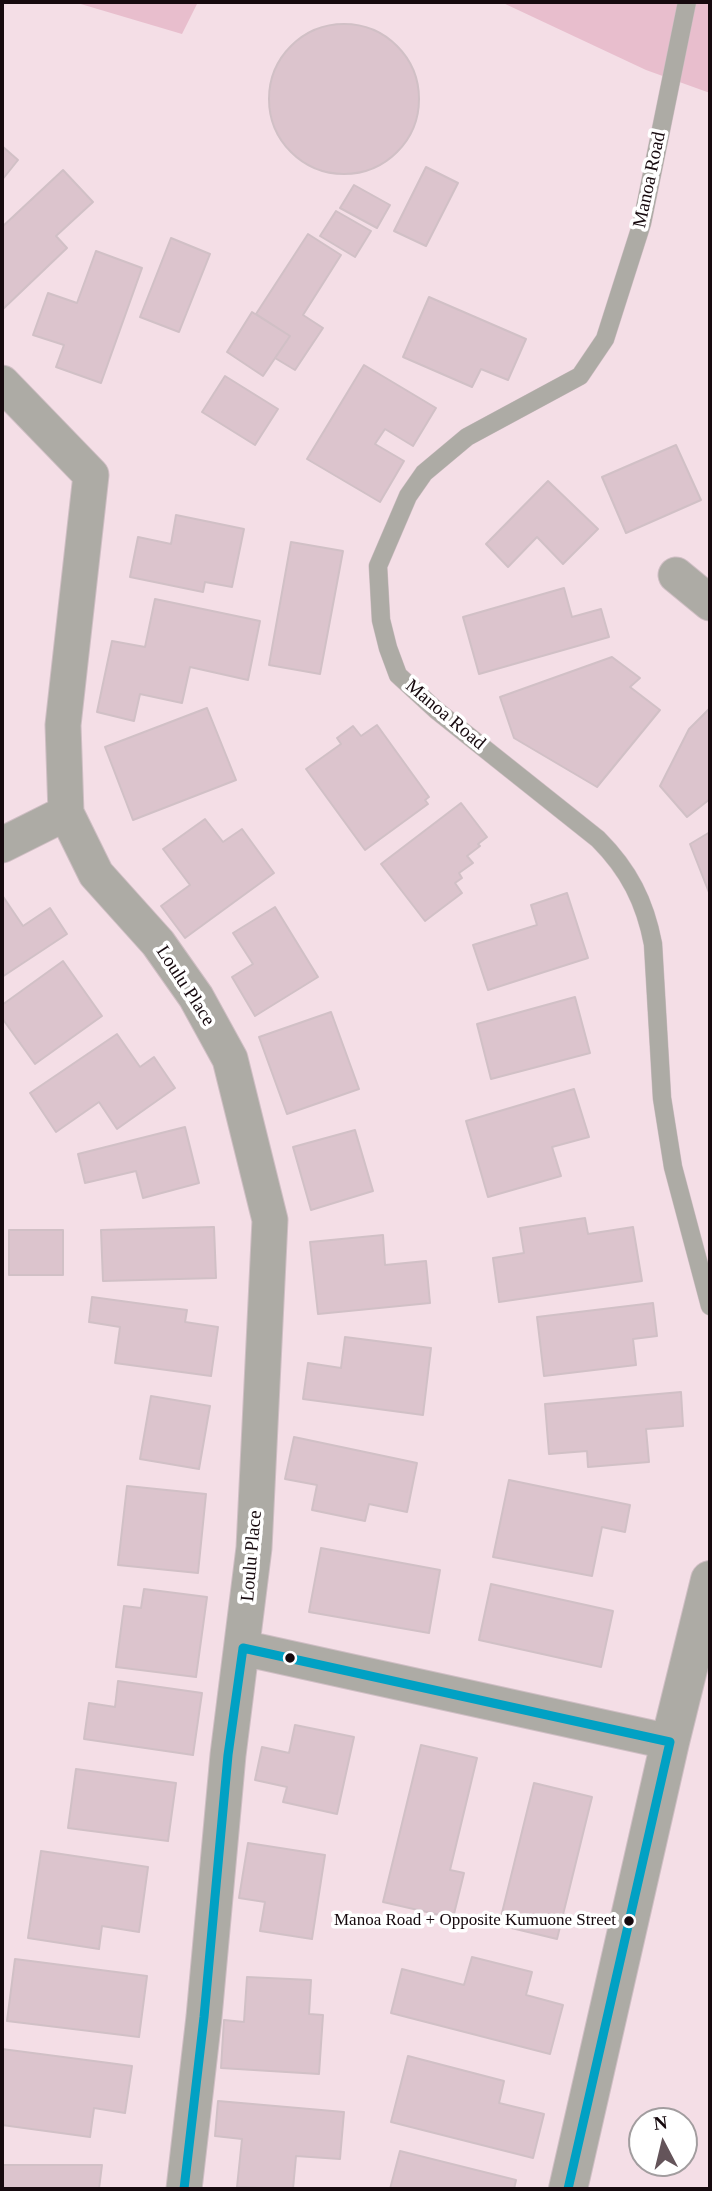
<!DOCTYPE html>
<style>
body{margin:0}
#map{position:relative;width:712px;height:2191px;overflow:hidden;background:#f4dee6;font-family:"Times New Roman",serif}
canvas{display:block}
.frame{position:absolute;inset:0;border:4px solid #16090e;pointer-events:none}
.north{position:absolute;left:628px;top:2107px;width:70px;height:70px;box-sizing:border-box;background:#fff;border:2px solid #a29d9f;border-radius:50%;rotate:353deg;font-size:19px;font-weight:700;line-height:28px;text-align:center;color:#16090e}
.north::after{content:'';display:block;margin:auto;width:24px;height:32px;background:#64545a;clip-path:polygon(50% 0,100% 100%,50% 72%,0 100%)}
</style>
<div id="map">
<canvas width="712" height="2191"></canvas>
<div class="frame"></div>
<div class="north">N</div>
</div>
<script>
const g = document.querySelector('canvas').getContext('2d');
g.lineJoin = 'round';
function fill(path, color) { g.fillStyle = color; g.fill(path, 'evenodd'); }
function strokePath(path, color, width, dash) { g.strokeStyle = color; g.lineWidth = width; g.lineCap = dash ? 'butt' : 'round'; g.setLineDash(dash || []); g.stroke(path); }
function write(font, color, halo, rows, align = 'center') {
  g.font = font + ' "Times New Roman",serif'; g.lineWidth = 7; g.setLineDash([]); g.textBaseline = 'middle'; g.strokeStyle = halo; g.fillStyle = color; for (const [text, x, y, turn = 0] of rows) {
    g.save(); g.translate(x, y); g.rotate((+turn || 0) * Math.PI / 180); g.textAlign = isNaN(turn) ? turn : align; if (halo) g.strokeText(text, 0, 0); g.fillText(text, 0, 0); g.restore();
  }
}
const green = new Path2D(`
 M74 2H198L182 34Z
 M501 2H710V93L646 70Z`);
const building = new Path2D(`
 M269 99a75 75 0 1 1 150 0a75 75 0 1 1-150 0Z
 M2 146 18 160 2 180Z
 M426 167 458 183 426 246 394 231Z
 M63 170 93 202 56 236 67 248 2 310V227Z
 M354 185 390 205 377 228 340 208Z
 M336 211 371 231 355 257 320 236Z
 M308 234 341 255 303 315 323 328 295 370 275 358 290 336 256 314Z
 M171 238 210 254 179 332 140 317Z
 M96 251 142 268 101 383 56 367 64 345 33 335 48 293 77 303Z
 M429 297 526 339 508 380 481 369 472 387 403 357Z
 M252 312 290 336 263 376 227 352Z
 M364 365 436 408 413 446 385 429 375 444 404 461 380 502 307 459Z
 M225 376 278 409 255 445 202 412Z
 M676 445 701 500 626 533 602 477Z
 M548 481 598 529 563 564 537 537 508 567 486 544Z
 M176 515 244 529 232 587 205 582 203 592 130 577 138 537 171 544Z
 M291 542 343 551 320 674 269 665Z
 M564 588 572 617 601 609 609 637 479 674 463 617Z
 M155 599 260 621 248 680 190 667 182 703 140 694 134 721 97 712 112 641 145 647Z
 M612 657 640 678 630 687 660 710 597 787 514 738 500 697Z
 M207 708 236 780 133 820 105 747Z
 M710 708V799L687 817 660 786 689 729Z
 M377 725 429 797 425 800 428 804 365 850 306 769 341 744 337 738 353 726 361 736Z
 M461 803 487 837 478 844 480 846 467 856 473 863 459 873 462 878 455 883 462 893 425 921 381 864Z
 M205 819 223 842 242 829 274 873 185 938 161 906 190 885 163 849Z
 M710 832V895L690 844Z
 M567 893 588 958 488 990 473 945 537 925 531 905Z
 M2 895 23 926 50 908 67 934 2 977Z
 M275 907 318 977 255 1016 232 977 253 964 233 933Z
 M63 961 102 1016 35 1064 2 1018V1005Z
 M575 997 590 1053 491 1079 477 1024Z
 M331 1012 359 1089 287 1114 259 1037Z
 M117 1034 140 1067 154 1057 175 1088 117 1129 99 1102 56 1132 30 1093Z
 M574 1089 589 1137 552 1147 561 1176 488 1197 466 1121Z
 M185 1127 199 1183 143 1198 136 1171 85 1183 78 1154Z
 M355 1130 373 1191 311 1210 293 1147Z
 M585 1218 588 1234 633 1227 642 1281 499 1302 493 1258 524 1253 520 1228Z
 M214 1227 216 1278 103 1281 101 1230Z
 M9 1230H63V1275H9Z
 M383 1235 385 1265 426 1261 430 1303 318 1314 310 1242Z
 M92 1297 187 1310 185 1322 218 1327 211 1376 115 1363 120 1327 89 1322Z
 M653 1303 657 1336 633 1339 636 1365 544 1376 537 1317Z
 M345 1337 431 1348 423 1415 303 1399 308 1363 341 1368Z
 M681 1392 683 1426 646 1429 649 1462 588 1467 587 1451 549 1454 545 1404Z
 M151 1396 210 1406 199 1469 140 1459Z
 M294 1437 417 1463 407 1512 369 1504 365 1521 312 1510 317 1485 285 1479Z
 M509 1480 630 1505 625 1532 602 1527 592 1576 493 1557Z
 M127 1486 206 1494 198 1573 118 1565Z
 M321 1548 440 1570 429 1633 309 1612Z
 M491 1584 613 1611 601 1667 479 1640Z
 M144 1589 207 1597 196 1677 116 1667 124 1606 141 1608Z
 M118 1681 202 1693 193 1755 84 1739 89 1703 115 1707Z
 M295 1725 354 1737 337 1814 283 1802 287 1787 255 1780 262 1747 289 1753Z
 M421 1745 477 1758 450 1870 464 1873 453 1918 383 1902Z
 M76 1769 176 1783 168 1841 68 1828Z
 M534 1783 592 1797 557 1939 499 1925Z
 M248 1843 325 1855 312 1939 260 1931 265 1902 239 1898Z
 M41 1851 148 1867 139 1932 102 1926 99 1949 28 1938Z
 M472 1957 532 1972 526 1995 563 2005 550 2054 391 2013 402 1969 464 1985Z
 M15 1959 147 1976 139 2037 7 2021Z
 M247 1977 311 1980 309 2014 323 2015 319 2074 221 2068 224 2020 244 2022Z
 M2 2049 132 2066 125 2113 94 2108 90 2137 2 2125Z
 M408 2056 504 2081 499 2103 544 2114 533 2158 391 2122Z
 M218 2101 344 2112 340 2159 296 2156 293 2189 237 2187 242 2139 215 2136Z
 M400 2151 516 2180 514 2189H390Z
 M2 2165H102L99 2189H2Z`);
const service = new Path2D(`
 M687 2 642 223 605 339 580 376 467 437 424 473 408 496 378 566 381 620 388 648 398 675 436 710 598 839C629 870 645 902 653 944L662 1098 673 1167 710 1306`);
const minor = new Path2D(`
 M2 383 91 475 63 725 66 813 96 874 158 943 196 997 230 1059 270 1220 254 1548 228 1755 204 2017 184 2189
 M676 575 710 603
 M2 845 66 813
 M243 1648 670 1742`);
const tertiary = new Path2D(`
 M568 2189 670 1742 710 1580`);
const bus1 = new Path2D(`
 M243 1648 670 1742
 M184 2189 204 2017 228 1755 243 1648
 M568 2189 670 1742`);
const markers = [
 [290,1658,6,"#16090e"],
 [629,1921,6,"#16090e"]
];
const busNames = [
 ["Manoa Road + Opposite Kumuone Street",616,1921]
];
const streetNames = [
 ["Manoa Road",650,180,-78],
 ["Manoa Road",445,715,40],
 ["Loulu Place",185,986,57],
 ["Loulu Place",252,1556,-85]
];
fill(green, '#e8becd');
fill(building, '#dcc4cd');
strokePath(building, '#d1c0c6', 2);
strokePath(service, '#cfbec4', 19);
strokePath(minor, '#cfbec4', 37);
strokePath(tertiary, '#cfbec4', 40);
strokePath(service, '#adaba5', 18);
strokePath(minor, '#adaba5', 35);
strokePath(tertiary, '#adaba5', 38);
strokePath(bus1, '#01a1c4', 9);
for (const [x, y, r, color] of markers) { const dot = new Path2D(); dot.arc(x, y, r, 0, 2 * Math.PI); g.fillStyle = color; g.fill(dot); strokePath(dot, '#fff', 2.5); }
write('17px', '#16090e', '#fff', busNames, 'right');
write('19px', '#16090e', '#fff', streetNames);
</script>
